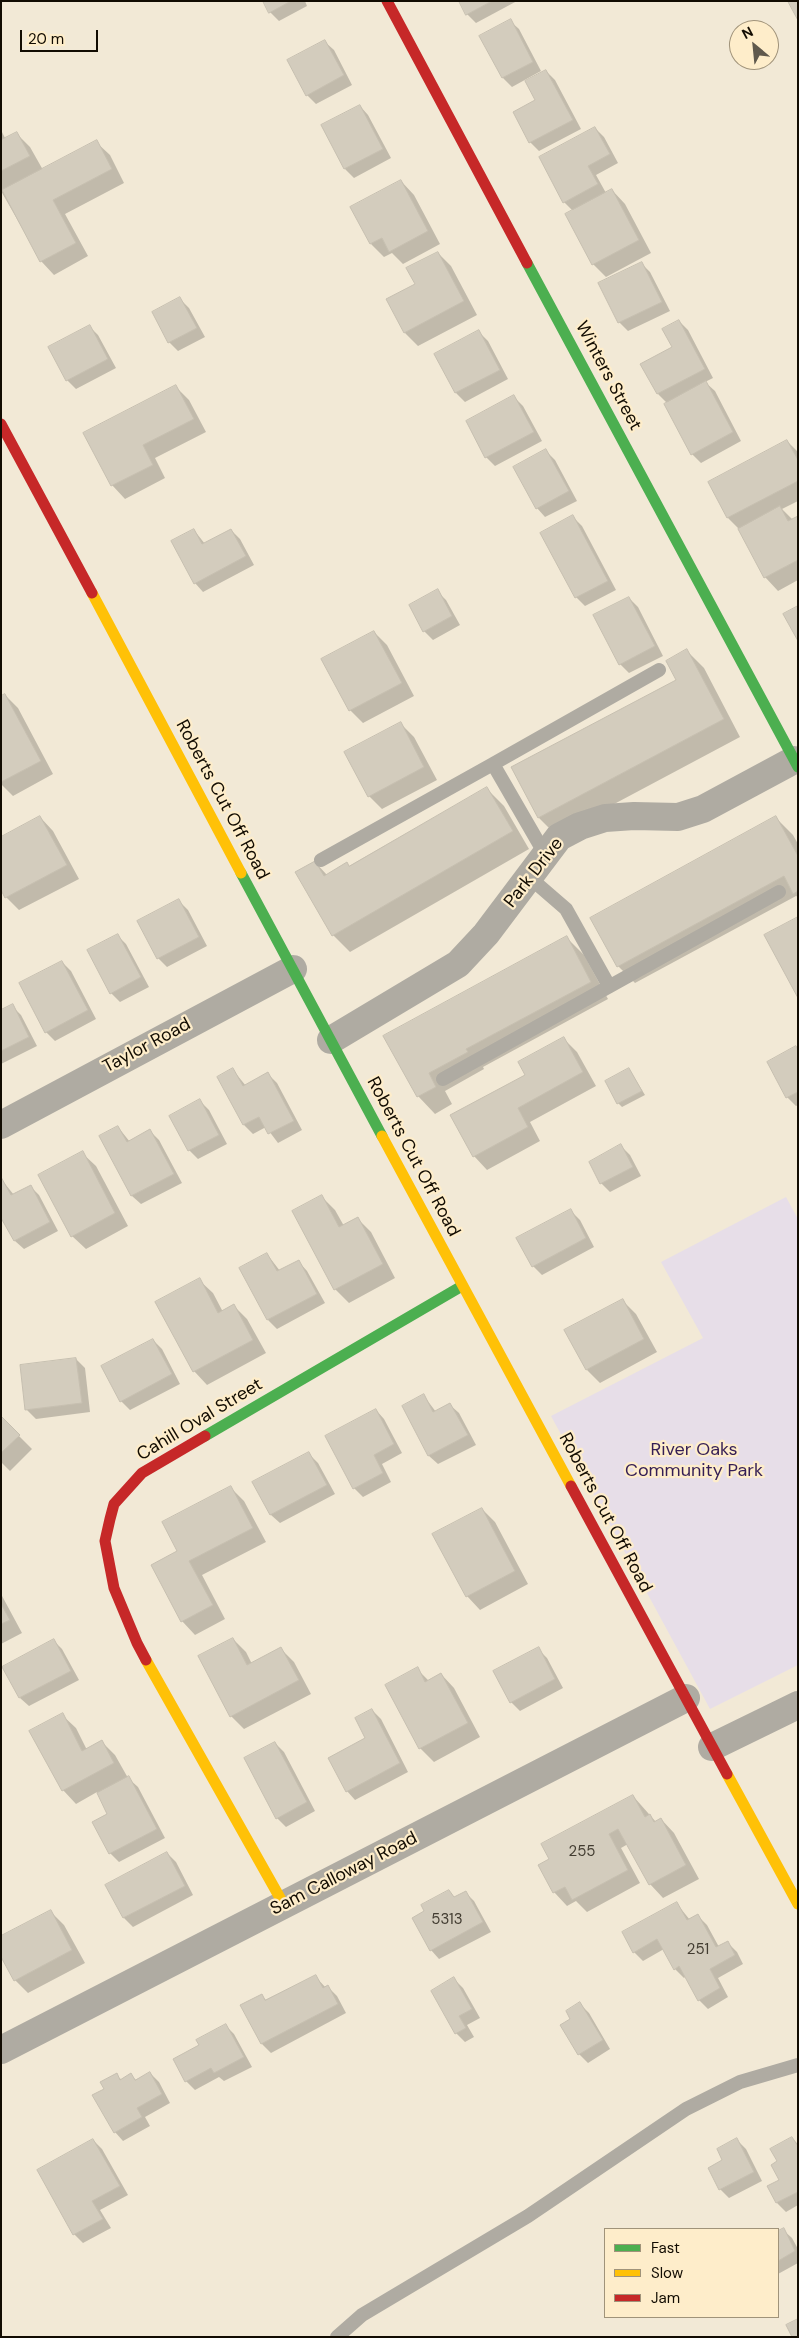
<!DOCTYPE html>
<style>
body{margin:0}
#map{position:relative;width:799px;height:2338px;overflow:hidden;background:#f2e9d6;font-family:"DM Sans",sans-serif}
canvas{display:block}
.frame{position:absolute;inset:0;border:2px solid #120c02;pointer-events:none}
.legend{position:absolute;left:604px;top:2228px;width:175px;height:90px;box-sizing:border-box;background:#feedca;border:1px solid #a0937a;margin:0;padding:6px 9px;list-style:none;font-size:15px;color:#120c02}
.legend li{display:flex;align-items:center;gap:10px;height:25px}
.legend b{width:25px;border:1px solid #a0937a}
.north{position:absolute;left:729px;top:20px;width:50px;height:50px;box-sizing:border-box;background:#feedca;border:1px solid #a0937a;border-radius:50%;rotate:332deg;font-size:14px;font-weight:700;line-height:20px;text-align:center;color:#120c02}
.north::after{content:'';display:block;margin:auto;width:18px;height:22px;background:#60594c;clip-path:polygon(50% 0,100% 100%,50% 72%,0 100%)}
.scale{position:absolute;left:20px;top:30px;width:78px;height:22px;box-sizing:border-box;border:2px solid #120c02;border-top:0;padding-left:6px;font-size:15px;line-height:18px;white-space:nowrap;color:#120c02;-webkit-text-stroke:4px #feedca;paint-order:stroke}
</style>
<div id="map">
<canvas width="799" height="2338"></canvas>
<div class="frame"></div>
<ul class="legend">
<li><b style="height:6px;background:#4caf50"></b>Fast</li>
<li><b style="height:6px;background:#ffc107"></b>Slow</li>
<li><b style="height:6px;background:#c62828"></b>Jam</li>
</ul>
<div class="north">N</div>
<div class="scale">20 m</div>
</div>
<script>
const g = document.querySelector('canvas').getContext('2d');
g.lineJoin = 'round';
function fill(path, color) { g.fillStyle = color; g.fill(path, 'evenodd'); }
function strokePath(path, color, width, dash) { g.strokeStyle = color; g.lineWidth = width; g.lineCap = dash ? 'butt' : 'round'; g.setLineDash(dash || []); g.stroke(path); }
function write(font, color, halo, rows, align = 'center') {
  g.font = font + ' "DM Sans",sans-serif'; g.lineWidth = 4.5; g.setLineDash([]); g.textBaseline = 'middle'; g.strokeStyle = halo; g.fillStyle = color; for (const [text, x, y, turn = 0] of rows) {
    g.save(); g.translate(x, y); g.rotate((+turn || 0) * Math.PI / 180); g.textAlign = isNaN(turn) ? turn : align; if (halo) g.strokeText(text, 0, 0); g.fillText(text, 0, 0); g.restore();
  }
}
const green = new Path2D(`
 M786 1197 798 1219V1665L710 1709 551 1416 703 1338 661 1262Z`);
const shadow = new Path2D(`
 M265 1H305L307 6 279 21 270 12Z
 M460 1H517L476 23 467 14Z
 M510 21 519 29 541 71 512 87 503 78 481 36Z
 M325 42 334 50 352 85 316 104 307 95Z
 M546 71 555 80 581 129 539 151 530 142 514 112 537 100Z
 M360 106 368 115 391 158 354 178 345 169 322 126Z
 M595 128 604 137 618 163 596 175 606 193 612 190 625 204 651 253 606 277 593 264 573 211 564 202Z
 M1 130 6 140 17 134 30 147 43 170 96 142 110 155 124 183 65 214 88 256 54 275 41 261 1 191Z
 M401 181 414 195 440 244 403 264 392 253 384 257 371 244Z
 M438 253 451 266 477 315 418 346 405 333 416 284Z
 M641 263 650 272 670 311 628 331 619 322 600 284Z
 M180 299 189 308 205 337 178 351 169 342Z
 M679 321 688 330 713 378 705 382 715 391 741 441 701 463 692 454 667 403 658 394 674 348Z
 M89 326 98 335 116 368 76 389 67 380Z
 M479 332 488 341 508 379 465 402 456 393 436 355Z
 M176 387 189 400 206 432 155 458 165 478 125 499 112 485Z
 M514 397 523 406 542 441 495 466 486 457Z
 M787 441 798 452V501L782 509 793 520 798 517V580L778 591 765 577 739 529 728 518 709 482Z
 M546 451 555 460 577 501 545 517 537 508Z
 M573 517 582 526 616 590 585 606 576 597Z
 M194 530 205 544 231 530 240 539 254 565 203 592 195 583Z
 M437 591 446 600 460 625 433 640 424 631Z
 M629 598 638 607 663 656 629 673 620 664Z
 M374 632 387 645 414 696 363 723 350 710Z
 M687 651 704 668 740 737 556 835 539 818 513 767 677 680Z
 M5 695 18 708 53 774 13 796 1 784V697Z
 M401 724 414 737 437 780 382 809 369 796Z
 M487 789 504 806 529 849 350 952 333 935 315 862 327 875 347 864 350 867Z
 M40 817 53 831 79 879 19 910 6 897Z
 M776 818 793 835 798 844V897L796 896 635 983 618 966Z
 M179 901 188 910 207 946 167 967 158 958Z
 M117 935 126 944 149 987 120 1002 111 993Z
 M567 938 584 955 608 999 483 1067 484 1069 445 1091 452 1104 435 1114 418 1096 385 1036Z
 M62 962 71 971 96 1019 55 1041 46 1032Z
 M12 1006 21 1015 37 1046 1 1064V1011Z
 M563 1038 577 1052 596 1086 530 1122 540 1141 487 1170 474 1156 526 1075Z
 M798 1050V1105L796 1106 787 1097 768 1062Z
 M629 1069 645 1095 622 1107 618 1103Z
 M233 1070 246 1086 268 1074 277 1083 302 1130 278 1143 266 1127 253 1134 244 1125Z
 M200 1101 209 1110 227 1144 198 1159 189 1150Z
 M118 1127 130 1142 150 1131 159 1140 182 1183 141 1204 132 1196 101 1136Z
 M621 1146 630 1155 641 1176 610 1192 601 1183Z
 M82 1153 96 1166 128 1226 86 1249 72 1236Z
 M1 1179 14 1195 30 1186 39 1195 58 1231 24 1249 15 1241Z
 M322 1197 335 1210 344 1226 358 1219 371 1232 395 1278 349 1303 335 1289Z
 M571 1211 580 1220 594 1247 542 1275 533 1266Z
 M267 1254 280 1271 299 1262 307 1271 325 1303 277 1329 268 1320 241 1268Z
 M199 1280 213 1293 223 1312 234 1306 247 1319 266 1353 207 1385 194 1371Z
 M623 1301 636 1314 657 1352 600 1383 587 1370Z
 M153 1340 162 1349 180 1384 130 1410 121 1401Z
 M76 1359 85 1368 90 1412 36 1419 27 1410Z
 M424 1396 436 1412 450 1405 459 1413 476 1445 438 1464 429 1456 403 1407Z
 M376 1410 384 1419 402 1453 382 1464 391 1482 363 1497 354 1488Z
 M1 1418 32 1449 10 1471 1 1462Z
 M309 1454 318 1463 335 1494 280 1523 271 1515 254 1483Z
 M231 1488 244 1501 266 1542 202 1575 225 1619 195 1635 182 1621 153 1565 179 1552Z
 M482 1509 495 1522 528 1584 480 1610 467 1596Z
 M1 1594 22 1633 1 1644Z
 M233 1639 246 1652 252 1664 281 1649 294 1662 311 1694 244 1729 231 1716Z
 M54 1641 62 1649 79 1680 29 1706 20 1698Z
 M538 1649 547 1658 563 1688 520 1711 511 1702 495 1672Z
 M417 1669 429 1681 441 1674 454 1688 480 1737 434 1762 420 1748 387 1685Z
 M372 1710 381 1719 408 1772 355 1800 347 1791 367 1739Z
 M62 1715 76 1728 87 1750 102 1742 115 1755 128 1778 138 1787 165 1838 119 1862 110 1853 109 1814 97 1792 76 1804 63 1790Z
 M275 1743 284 1752 315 1811 286 1827 277 1818Z
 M633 1796 656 1822 661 1819 674 1833 699 1879 663 1898 650 1884 628 1844 621 1848 640 1883 587 1912 576 1901 567 1906 554 1892 540 1865 551 1860Z
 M167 1853 176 1862 193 1895 133 1927 124 1918 107 1885Z
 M449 1891 455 1898 465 1892 474 1901 491 1932 439 1959 431 1950 426 1912Z
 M677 1904 690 1920 698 1916 707 1925 719 1947 728 1943 737 1952 743 1964 718 1978 728 1997 708 2009 699 2000 686 1976 684 1978 675 1969 664 1949 643 1961 634 1952Z
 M51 1912 64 1925 85 1963 28 1993 15 1980Z
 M315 1976 326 1988 328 1987 337 1996 346 2013 271 2053 262 2044V1996L267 2001Z
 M454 1979 463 1988 480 2018 467 2025 474 2037 465 2042 456 2033Z
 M580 2004 589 2013 610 2049 588 2063 579 2054 572 2020Z
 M225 2025 234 2034 252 2067 224 2081 219 2077 195 2090 186 2081 201 2046Z
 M150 2073 159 2082 170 2103 145 2117 150 2126 123 2141 115 2132 105 2089 116 2075 122 2080 131 2075 137 2081Z
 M792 2139 798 2144V2205L786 2212 777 2203 768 2187 781 2180Z
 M93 2140 102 2149 128 2195 100 2210 111 2228 83 2243 74 2234Z
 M737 2140 746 2149 762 2181 729 2198 720 2189 724 2161Z
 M783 2230 792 2238 798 2249V2263L778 2274V2232Z`);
const building = new Path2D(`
 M263 1H291L269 13Z
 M459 1H492L466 15Z
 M788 1H798V20Z
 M511 19 533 62 502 78 479 36Z
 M325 40 344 75 306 96 287 60Z
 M546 70 573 120 529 143 513 112 535 100 525 81Z
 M360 105 383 149 344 169 321 125Z
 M595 127 610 154 588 166 598 184 563 203 539 157Z
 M17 132 30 156 1 171V140Z
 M97 140 112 169 53 200 76 243 40 262 2 190Z
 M401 180 428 231 389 252 382 238 370 244 350 207Z
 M612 189 639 240 592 265 565 214Z
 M438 252 464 301 404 333 386 299 415 284 406 268Z
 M642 262 662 302 618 323 598 283Z
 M180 297 197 328 168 343 152 312Z
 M679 320 705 369 657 394 640 364 672 347 662 329Z
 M90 325 108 359 66 381 48 347Z
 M479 330 500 370 455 393 434 354Z
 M706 381 733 432 691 455 664 404Z
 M176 385 194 419 143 445 153 465 111 486 83 433Z
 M514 395 534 432 485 458 466 421Z
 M787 440 798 460V481L727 518 708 482Z
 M546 449 569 491 536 509 513 467Z
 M780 506 788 521 798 516V560L764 578 738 529Z
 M573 515 608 581 575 598 540 533Z
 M194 529 202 544 231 529 246 556 194 584 171 541Z
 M438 589 452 616 423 632 409 605Z
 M629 597 655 646 619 665 593 615Z
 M798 606V641L783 614Z
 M374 631 402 683 349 711 321 659Z
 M687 649 724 719 538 818 511 767 676 680 666 661Z
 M5 694 41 761 1 782V696Z
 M401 722 424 767 368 797 344 752Z
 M487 787 513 831 332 936 295 872 315 861 324 876 347 862 349 866Z
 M40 816 67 865 5 898 1 890V837Z
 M776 816 798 856V891L793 894 784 876 617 967 590 918Z
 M179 899 199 937 157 959 137 921Z
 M798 917V998L764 935Z
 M118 934 141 977 110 994 87 950Z
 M567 936 591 982 466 1049 468 1052 429 1073 436 1087 417 1097 383 1036Z
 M62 961 88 1010 45 1033 19 983Z
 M13 1004 29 1037 1 1051V1010Z
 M564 1037 583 1072 518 1108 528 1127 473 1157 450 1115 525 1075 518 1062Z
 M796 1046 798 1050V1092L786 1098 767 1062Z
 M233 1068 243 1086 268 1072 294 1121 268 1134 259 1117 243 1125 217 1077Z
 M629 1068 642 1091 617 1104 605 1081Z
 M200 1099 219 1135 188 1151 169 1116Z
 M118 1126 127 1142 150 1129 174 1174 131 1196 99 1136Z
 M621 1144 633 1167 600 1184 589 1162Z
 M83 1151 115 1213 71 1237 38 1175Z
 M1 1177 11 1195 31 1185 50 1222 14 1241 1 1218Z
 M322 1195 339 1227 358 1217 383 1264 334 1290 292 1211Z
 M571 1209 586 1238 532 1267 516 1238Z
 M267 1253 277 1271 299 1260 317 1294 267 1320 239 1268Z
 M200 1278 218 1313 234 1304 253 1340 193 1372 155 1302Z
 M623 1299 644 1339 586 1370 564 1330Z
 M153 1339 172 1374 120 1402 101 1366Z
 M76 1358 82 1403 25 1410 20 1365Z
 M424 1394 433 1412 450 1403 468 1435 428 1456 402 1406Z
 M376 1409 394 1444 374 1455 383 1473 353 1489 325 1436Z
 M1 1416 20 1435 1 1453Z
 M309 1452 327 1485 270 1515 252 1482Z
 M231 1486 253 1528 189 1561 213 1605 181 1622 151 1565 177 1551 162 1522Z
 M482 1508 515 1571 466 1597 432 1534Z
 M1 1604 10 1620 1 1624Z
 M233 1638 247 1665 281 1647 299 1680 230 1717 198 1656Z
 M54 1639 71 1671 19 1698 2 1667Z
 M539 1647 555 1679 510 1703 493 1671Z
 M418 1667 425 1682 441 1673 468 1723 419 1749 385 1685Z
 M372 1709 400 1763 346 1792 328 1758 365 1738 355 1718Z
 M63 1713 82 1751 102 1740 114 1763 62 1791 29 1731Z
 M275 1742 307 1802 276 1819 244 1758Z
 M129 1776 157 1829 109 1854 92 1822 107 1814 97 1793Z
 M633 1795 645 1817 650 1814 654 1822 661 1818 686 1865 649 1885 618 1829 609 1834 628 1870 572 1900 565 1887 553 1893 538 1865 549 1859 541 1844Z
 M167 1852 185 1886 123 1918 105 1885Z
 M449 1890 454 1897 466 1891 483 1922 430 1951 412 1918 424 1911 421 1905Z
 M677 1902 687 1920 698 1914 716 1947 728 1941 735 1955 710 1969 720 1988 698 2001 679 1966 674 1970 657 1939 633 1953 622 1932Z
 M51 1910 72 1950 14 1981 1 1957V1936Z
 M316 1975 323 1988 328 1985 338 2004 261 2044 240 2005 262 1994 265 2000Z
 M454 1977 472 2009 459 2016 466 2028 455 2034 431 1991Z
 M580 2002 603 2040 578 2055 560 2025 570 2019 566 2011Z
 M226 2024 244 2057 214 2073 211 2068 185 2082 173 2059 199 2045 196 2040Z
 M150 2072 162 2094 137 2108 142 2117 114 2133 92 2095 104 2089 100 2082 117 2073 120 2080 131 2073 135 2080Z
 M792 2137 798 2146V2192L776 2203 767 2186 779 2180 771 2165 777 2161 770 2149Z
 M737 2138 754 2172 719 2190 708 2168 722 2160 717 2149Z
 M93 2139 120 2186 92 2201 103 2219 73 2235 37 2170Z
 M784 2228 795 2251 778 2261V2231Z
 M798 2319V2337H792L786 2325Z`);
const lane = new Path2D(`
 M493 764 659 670
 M321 860 493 764 545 854
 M529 877 566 909 609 986
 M443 1079 779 892
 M337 2337 362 2315 528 2216 686 2109 740 2082 798 2065`);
const street = new Path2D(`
 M331 1040 458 964 486 934 559 837 580 826 605 818 634 816 678 817 703 809 794 760
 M1 1125 293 969
 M712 1747 798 1705
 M1 2050 686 1698`);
const fast = new Path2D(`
 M527 263 798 767
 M241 873 382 1136
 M205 1436 462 1286`);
const slow = new Path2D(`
 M92 593 241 873
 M382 1136 571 1486
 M146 1660 284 1905
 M727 1774 798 1904`);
const jam = new Path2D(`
 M387 1 527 263
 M1 424 92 593
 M571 1486 727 1774
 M146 1660 137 1643 114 1588 105 1541 110 1519 114 1504 142 1473 205 1436`);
const numberNames = [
 ["255",582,1852],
 ["5313",447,1920],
 ["251",698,1950]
];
const streetNames = [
 ["Winters Street",608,376,62],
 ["Roberts Cut Off Road",222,800,62],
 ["Park Drive",534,873,-52],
 ["Taylor Road",147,1046,-28],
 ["Roberts Cut Off Road",413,1157,62],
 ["Cahill Oval Street",200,1420,-31],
 ["Roberts Cut Off Road",605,1513,62],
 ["Sam Calloway Road",344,1874,-27]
];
const parkNames = [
 ["River Oaks",694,1450],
 ["Community Park",694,1471]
];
fill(green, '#e7dee8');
fill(shadow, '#0003');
fill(building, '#d3ccbd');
strokePath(building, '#c6bfb0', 1);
strokePath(lane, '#afaba2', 14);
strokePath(street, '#afaba2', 28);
strokePath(fast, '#4caf50', 11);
strokePath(slow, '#ffc107', 11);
strokePath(jam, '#c62828', 11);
write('15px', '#423c31', null, numberNames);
write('18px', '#120c02', '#feedca', streetNames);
write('18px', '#341e55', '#feedca', parkNames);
</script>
